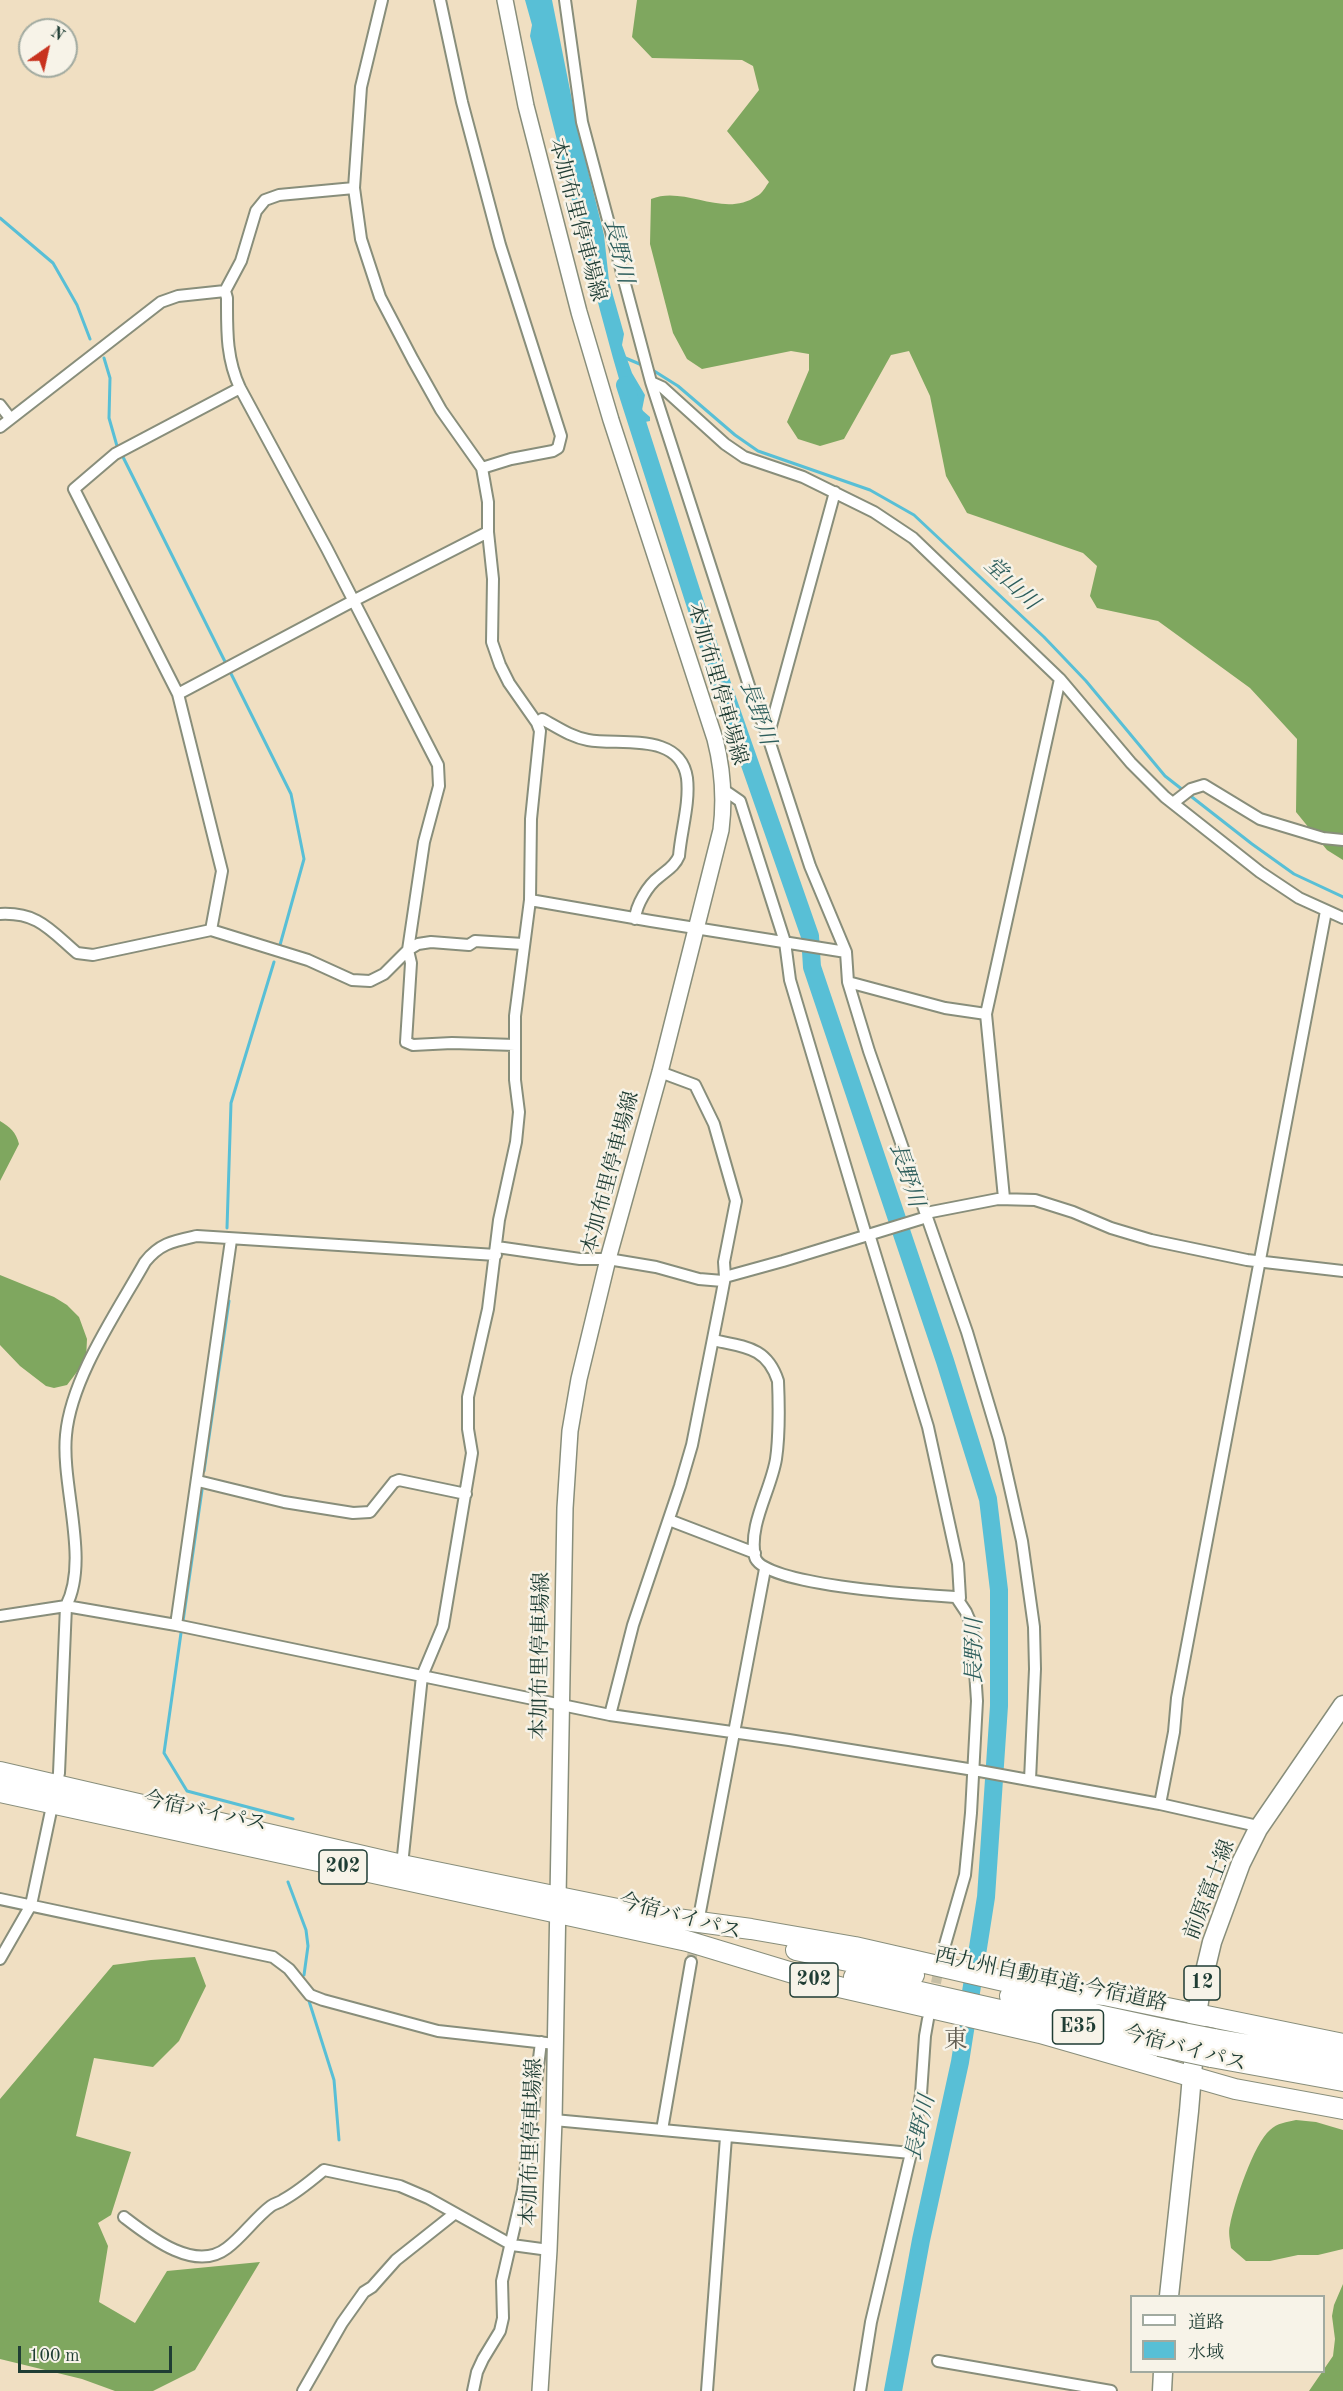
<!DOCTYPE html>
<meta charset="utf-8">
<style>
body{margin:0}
#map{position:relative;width:1343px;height:2391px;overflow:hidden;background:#f0dfc2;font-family:"Old Standard TT","Noto Serif JP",serif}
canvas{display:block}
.legend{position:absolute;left:1130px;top:2295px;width:195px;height:78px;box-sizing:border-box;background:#f7f3e8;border:2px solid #a1aaa0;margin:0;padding:8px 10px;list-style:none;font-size:18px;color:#1f3d34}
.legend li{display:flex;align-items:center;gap:12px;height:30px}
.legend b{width:30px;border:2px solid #a1aaa0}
.north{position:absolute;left:18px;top:18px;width:60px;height:60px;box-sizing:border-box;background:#f7f3e8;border:2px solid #a1aaa0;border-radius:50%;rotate:34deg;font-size:16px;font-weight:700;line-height:24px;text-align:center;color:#1f3d34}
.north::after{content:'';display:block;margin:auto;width:21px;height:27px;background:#c8321e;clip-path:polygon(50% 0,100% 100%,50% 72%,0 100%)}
.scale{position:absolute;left:18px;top:2346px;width:154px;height:27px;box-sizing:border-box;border:3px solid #1f3d34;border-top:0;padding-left:8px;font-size:18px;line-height:21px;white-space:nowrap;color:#1f3d34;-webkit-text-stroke:4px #f7f3e8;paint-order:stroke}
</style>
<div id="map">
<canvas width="1343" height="2391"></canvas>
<ul class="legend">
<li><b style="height:8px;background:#fff"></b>道路</li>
<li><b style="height:16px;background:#58bfd6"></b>水域</li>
</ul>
<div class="north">N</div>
<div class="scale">100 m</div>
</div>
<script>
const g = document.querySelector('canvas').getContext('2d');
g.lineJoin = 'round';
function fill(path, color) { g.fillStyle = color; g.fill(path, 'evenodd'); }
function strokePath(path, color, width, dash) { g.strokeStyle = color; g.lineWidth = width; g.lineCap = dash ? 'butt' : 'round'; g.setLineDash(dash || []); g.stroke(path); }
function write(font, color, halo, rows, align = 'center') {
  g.font = font + ' "Old Standard TT","Noto Serif JP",serif'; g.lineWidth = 5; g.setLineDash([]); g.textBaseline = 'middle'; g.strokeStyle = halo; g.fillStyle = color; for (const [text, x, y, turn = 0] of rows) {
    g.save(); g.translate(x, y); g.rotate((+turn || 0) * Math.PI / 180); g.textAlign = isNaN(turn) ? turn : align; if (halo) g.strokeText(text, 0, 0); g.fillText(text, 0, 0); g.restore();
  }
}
const forest = new Path2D(`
 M637 0H1343V860L1327 850 1296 812 1297 739 1250 688 1158 621 1097 608 1090 596 1097 566 1083 553 967 513 946 476 930 396 909 351 891 355 844 439 820 446 798 439 787 422 809 370V354L791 351 702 369 687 359 673 333 650 244 651 199C685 185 723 219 757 196 762 194 766 186 769 182L727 131 759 90 753 66 742 60 652 58 632 37Z
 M0 1121C10 1127 16 1132 19 1144L0 1181Z
 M0 1275 54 1297 67 1305 79 1317 87 1339 86 1360 67 1385 54 1388 46 1386 20 1366 0 1345Z
 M195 1957 206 1986 179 2041 153 2067 94 2058 76 2136 131 2152 111 2215 98 2223 108 2246 99 2302 135 2323 167 2271 260 2262 195 2370 153 2391H115L82 2379 0 2359V2099L113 1965 151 1960Z
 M1296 2120 1316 2122 1343 2130V2249L1318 2255H1298L1270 2261H1246L1231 2248C1230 2240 1228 2232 1230 2225 1234 2203 1254 2143 1270 2130 1277 2123 1287 2122 1296 2120Z
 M1343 2284V2391H1309L1333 2356 1335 2339 1332 2316 1334 2305Z`);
const water = new Path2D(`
 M525 0H552L578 130 604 235 609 281 624 334 622 345 632 373 645 395 642 410 650 417V421L640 423 637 409 626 403C590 282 563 158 530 36L532 25Z`);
const stream = new Path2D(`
 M0 218 53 263 77 305 90 339
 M623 357 642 365
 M104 358 110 378 109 418 117 446
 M651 369 678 386 735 435 758 451 870 490 914 515 1044 637 1086 681 1165 776 1252 844 1294 874 1343 897
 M123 457 291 794 304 859 280 945
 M227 1228 231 1103 274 962
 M204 1471 229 1301
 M183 1621 202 1490
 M181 1633 164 1753 187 1791 293 1819
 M288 1882 306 1930 308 1946 304 1975
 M309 2001 334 2080 339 2140`);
const river = new Path2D(`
 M625 385 710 650 810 936 812 967 945 1361 988 1499 999 1590V1706L986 1897 960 2062 921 2240 893 2391`);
const streetTunnel = new Path2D(`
 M691 1962 699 1918
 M933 1998 940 1963`);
const street = new Path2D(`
 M382 0 361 87 354 188 361 239 380 297 413 360 441 410 482 468 488 502V532L493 579 492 642 500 665 509 683 537 723 540 731 531 819 530 900 515 1016V1080L519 1112 516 1142 499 1220 488 1309 468 1397V1429L472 1453 443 1626 422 1676 402 1865
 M440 0 462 102 500 245 561 436 558 448 553 451 511 459 482 468
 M565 0 582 122 651 382 752 695 768 737 810 866 846 952 848 982 869 1051 967 1332 999 1439 1022 1541 1034 1627 1035 1669 1030 1780
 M354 188 279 195 265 200 256 211 241 261 225 291 227 298C227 330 226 358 240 388L327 549 438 765 439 786 424 842 408 950 411 963 406 1042 413 1045 452 1043 515 1045
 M651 382 662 387 725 444 744 457 803 477 874 512 913 538 1060 679 1131 763 1165 797 1260 872 1299 898 1343 918
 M0 405 10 418
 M0 427 161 302 178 296 225 291
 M178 694 353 601 488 532
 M537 723 542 719C557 727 571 737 588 740 619 746 680 731 687 778 690 803 681 831 679 856 675 866 667 870 659 877 648 885 636 905 635 919
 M768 737 835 492
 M724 790 740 801 785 942 790 980 866 1235
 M1173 803 1191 789 1204 785 1260 819 1323 838 1343 840
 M530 900 651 921 846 952
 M0 914C38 912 50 930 77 953L93 955 211 930 308 960 352 980 370 981 384 974 408 950 418 944 431 942 469 945 475 941 523 944
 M211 930 222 871 178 694 74 489 115 454 240 388
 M848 982 945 1008 986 1014
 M1004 1198 986 1014 1060 679
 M926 1213 998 1199 1035 1200 1073 1212 1111 1228 1151 1240 1247 1260 1343 1271
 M869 1234 928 1427 958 1564 960 1598 956 1597
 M497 1247 580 1259H608L656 1267 699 1279 723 1281
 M725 1277 783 1261 927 1217
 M713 1340C745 1347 767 1347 778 1381 779 1403 779 1439 776 1459 771 1490 748 1525 755 1557 762 1586 925 1595 956 1597
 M198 1481 284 1502 353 1513 370 1512 394 1482 399 1480 466 1494
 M669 1520 755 1553
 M0 1616 66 1606 176 1625 610 1715 789 1740 974 1770 1160 1804 1253 1825 1258 1829
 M176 1625 231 1240
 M610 1715 633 1625 680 1486 692 1445 721 1298 725 1277 724 1262 736 1201 714 1124 695 1085 660 1072
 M1160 1804 1174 1732 1177 1698 1326 911
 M0 1899 273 1957 289 1969 310 1995 323 2000 438 2031 555 2044
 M700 1912 765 1569
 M942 1955 965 1875 971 1813 977 1701 972 1626 966 1612 956 1597
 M0 1959 31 1905 59 1773 66 1606C90 1560 61 1486 66 1435 71 1378 117 1312 145 1262 160 1243 174 1241 197 1236L496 1255
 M554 2120 911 2153
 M662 2130 691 1962
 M124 2217C150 2237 195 2273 227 2248 243 2236 255 2218 271 2206 275 2203 279 2203 283 2200 298 2192 312 2180 324 2170L400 2186 428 2198 512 2245 549 2250
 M938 2361 1111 2391
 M303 2391 342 2323 364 2292 372 2287 396 2260 454 2214
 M473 2391 477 2372 483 2359 500 2331 503 2318 502 2281 523 2190 541 2042
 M707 2391 726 2137
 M860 2391 871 2322 911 2153 921 2094 925 2036 928 2019`);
const secondary = new Path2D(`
 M505 0 526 106 579 312 611 420 715 739C723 770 725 798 721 830L660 1072 608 1259 579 1379 570 1431 565 1508 554 2120 549 2250 540 2391`);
const primary = new Path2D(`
 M1169 2296 1189 2111 1197 2015 1201 1988 1212 1942 1241 1863 1258 1829 1343 1705
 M1162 2391 1163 2372`);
const highway = new Path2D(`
 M0 1772 402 1865 647 1915 751 1929 855 1947 1030 1987 1104 1995 1343 2044
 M0 1792 687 1941 839 1987 1040 2033 1235 2089 1343 2109
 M796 1950 914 1975
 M854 1977 1159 2046
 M1010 1996 1163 2029
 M1214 2039 1343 2061
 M1211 2057 1343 2081`);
const highwayBridge = new Path2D(`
 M1163 2029 1214 2039
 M1159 2046 1211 2057`);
const shields = [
 [343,1867,48],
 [814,1980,48],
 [1202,1983,36],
 [1078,2027,51]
];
const shieldNames = [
 ["202",343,1867],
 ["202",814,1980],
 ["12",1202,1983],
 ["E35",1078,2027]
];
const streetNames = [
 ["本加布里停車場線",577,220,75],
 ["本加布里停車場線",717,684,74],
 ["本加布里停車場線",611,1173,-75],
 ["本加布里停車場線",541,1656,-89],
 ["今宿バイパス",205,1812,12],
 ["前原富士線",1210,1890,-69],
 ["今宿バイパス",680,1917,15],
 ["西九州自動車道;今宿道路",1051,1980,12],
 ["今宿バイパス",1185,2049,15],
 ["本加布里停車場線",532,2142,-88]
];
const waterNames = [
 ["長野川",618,251,77],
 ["堂山川",1011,584,43],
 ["長野川",757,713,71],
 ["長野川",906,1175,72],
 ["長野川",975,1651,-90],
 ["長野川",921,2128,-77]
];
const quarterNames = [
 ["東",956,2041]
];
fill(forest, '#7fa75f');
fill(water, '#58bfd6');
strokePath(stream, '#58bfd6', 3);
strokePath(river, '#58bfd6', 18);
strokePath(streetTunnel, '#c6bfa6', 10, [10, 5]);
strokePath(street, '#888e7b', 14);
strokePath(secondary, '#888e7b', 18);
strokePath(primary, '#888e7b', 21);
strokePath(highway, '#888e7b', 22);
strokePath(street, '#fff', 10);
strokePath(secondary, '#fff', 15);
strokePath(primary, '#fff', 18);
strokePath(highway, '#fff', 20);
strokePath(highwayBridge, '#888e7b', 22, []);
strokePath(highwayBridge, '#fff', 20);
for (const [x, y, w] of shields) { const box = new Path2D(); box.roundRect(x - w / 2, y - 17, w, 34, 4.5); g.fillStyle = '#f7f3e8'; g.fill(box); strokePath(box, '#1f3d34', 1.5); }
write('bold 20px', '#1f3d34', null, shieldNames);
write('21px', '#1f3d34', '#f7f3e8', streetNames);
write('italic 22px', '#2d5e5c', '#f7f3e8', waterNames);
write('24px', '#635f53', '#f7f3e8', quarterNames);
</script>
